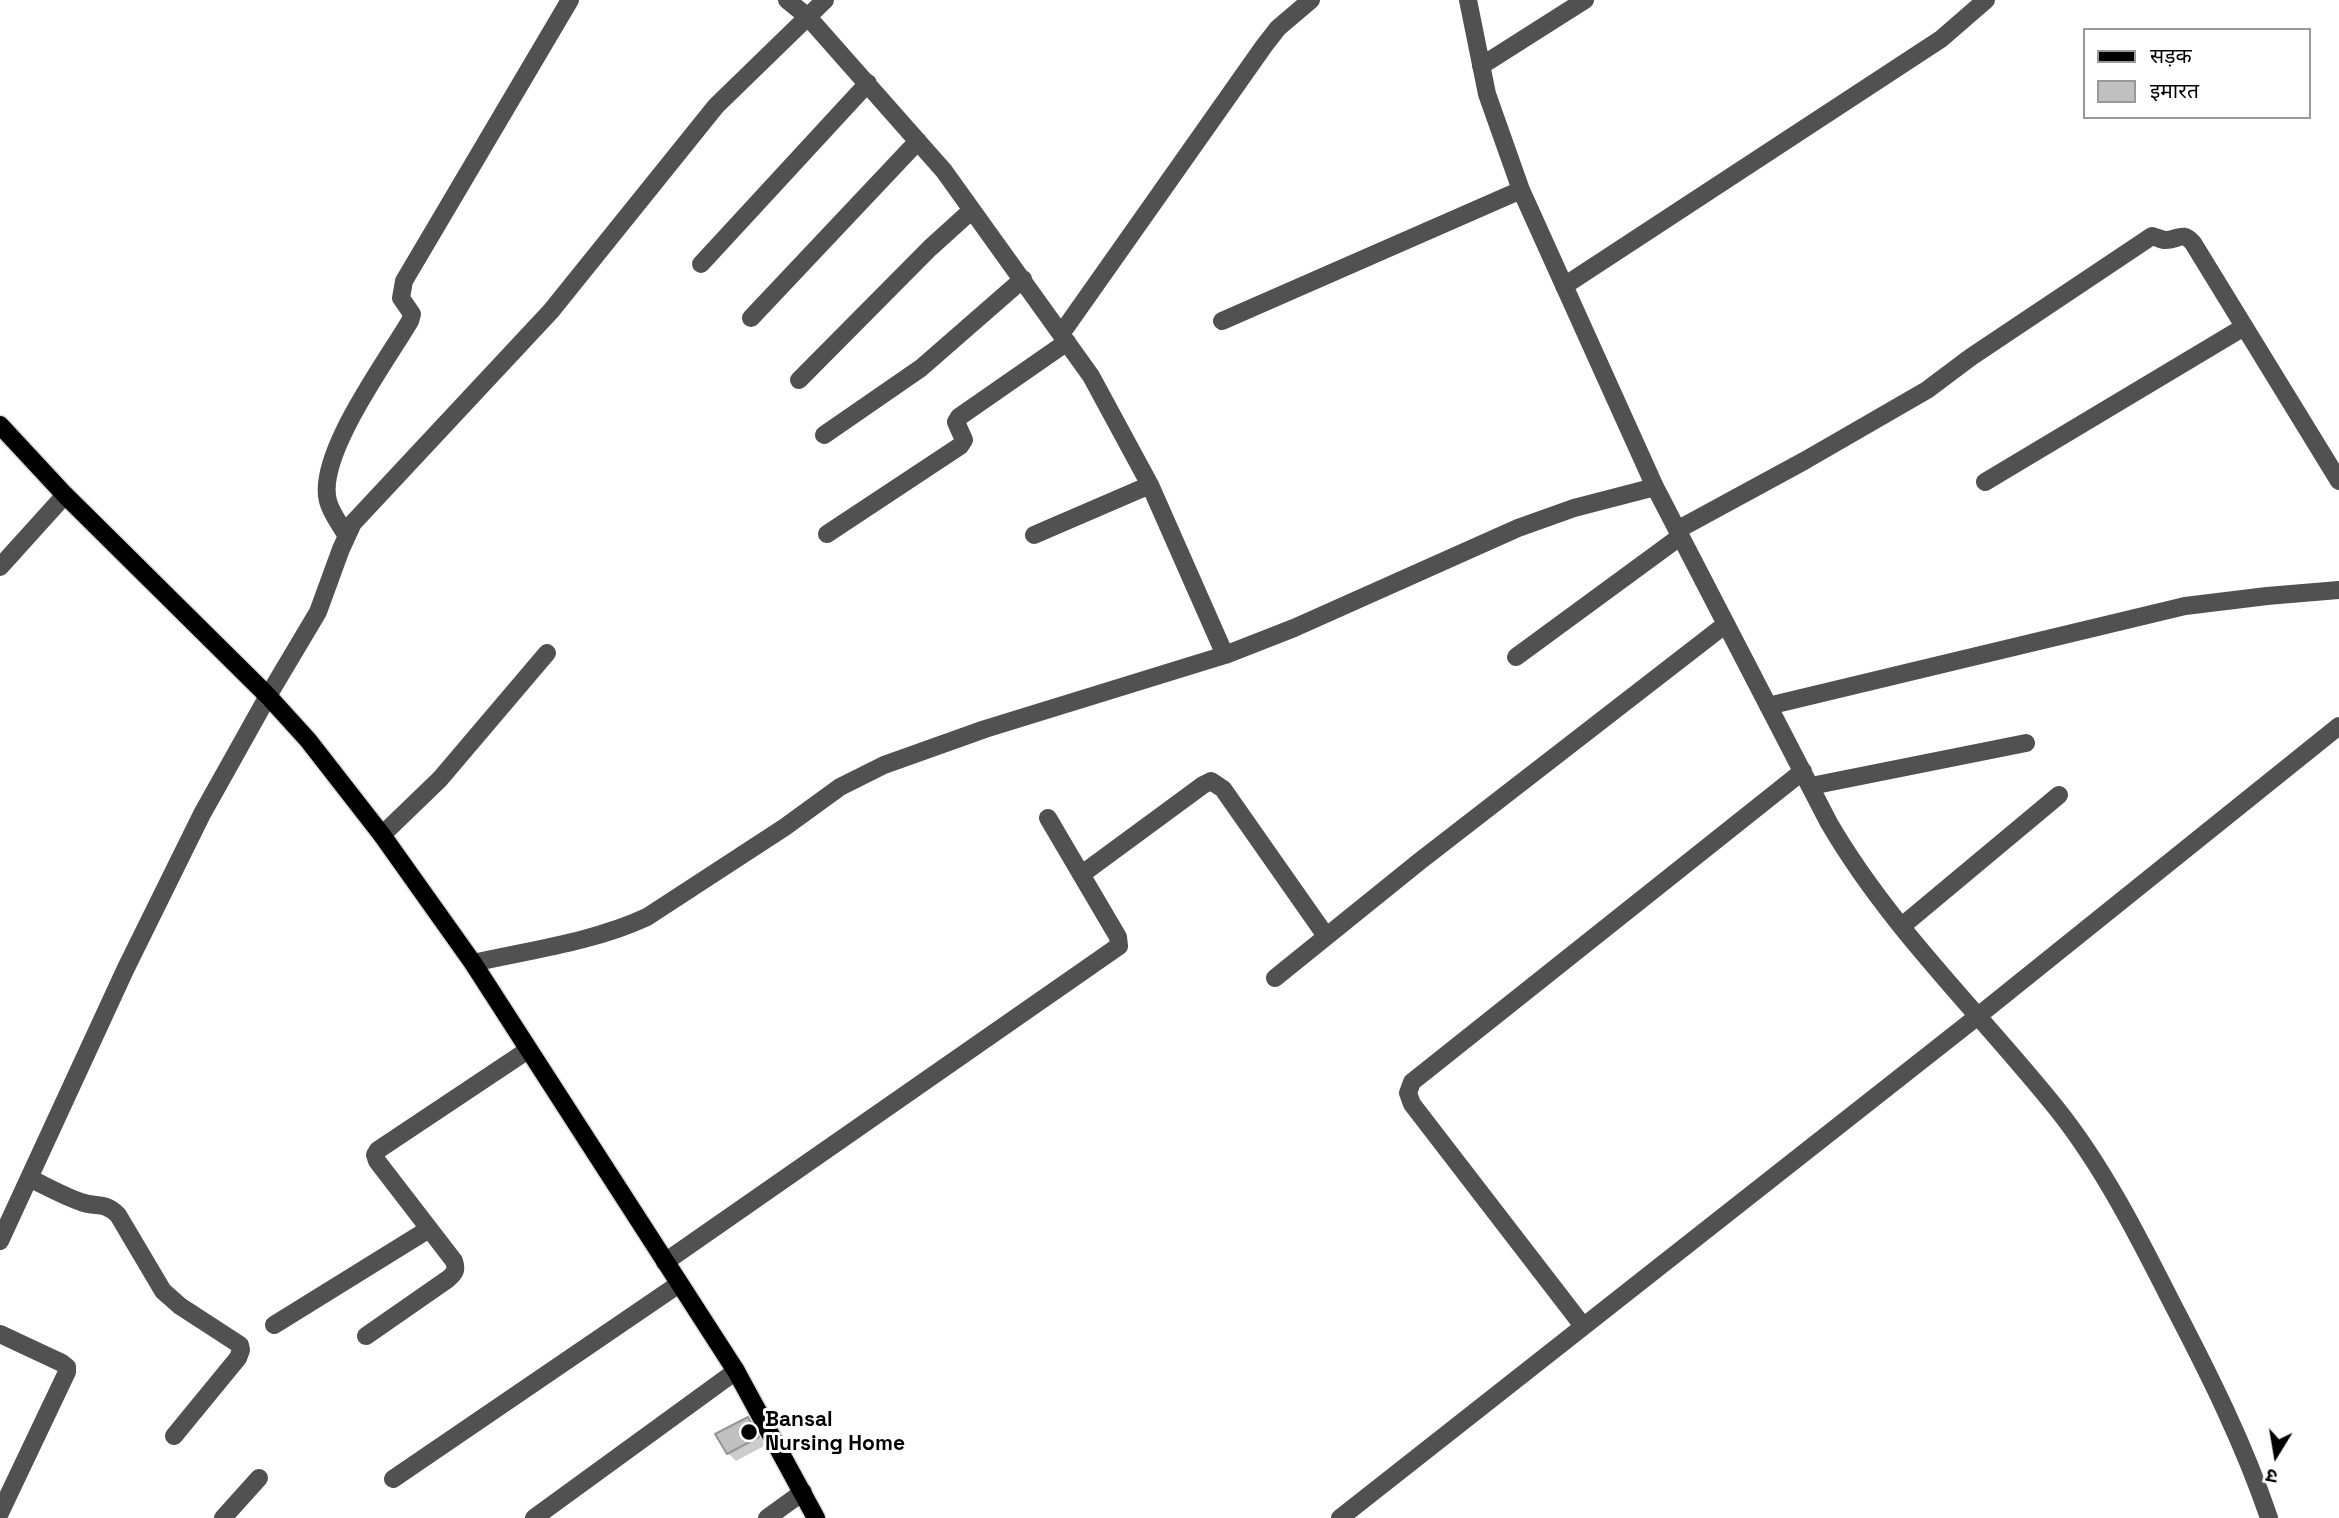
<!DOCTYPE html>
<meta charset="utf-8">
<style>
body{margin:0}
#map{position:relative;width:2339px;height:1518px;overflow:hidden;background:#fff;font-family:"Space Grotesk","Noto Sans Devanagari",sans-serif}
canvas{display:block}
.legend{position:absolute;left:2083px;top:28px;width:228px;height:91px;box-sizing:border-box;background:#fff;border:2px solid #999;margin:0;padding:9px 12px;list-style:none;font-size:21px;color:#000}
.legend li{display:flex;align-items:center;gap:14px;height:35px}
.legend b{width:35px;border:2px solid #999}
.north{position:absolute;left:2241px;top:1420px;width:70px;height:70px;-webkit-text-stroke:5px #fff;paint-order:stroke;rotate:191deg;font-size:19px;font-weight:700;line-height:28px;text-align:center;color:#000}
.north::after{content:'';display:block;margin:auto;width:24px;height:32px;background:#000;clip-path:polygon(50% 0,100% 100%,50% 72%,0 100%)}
</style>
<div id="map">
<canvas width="2339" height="1518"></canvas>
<ul class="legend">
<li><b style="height:9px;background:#000"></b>सड़क</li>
<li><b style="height:19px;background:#c0c0c0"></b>इमारत</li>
</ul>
<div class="north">उ</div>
</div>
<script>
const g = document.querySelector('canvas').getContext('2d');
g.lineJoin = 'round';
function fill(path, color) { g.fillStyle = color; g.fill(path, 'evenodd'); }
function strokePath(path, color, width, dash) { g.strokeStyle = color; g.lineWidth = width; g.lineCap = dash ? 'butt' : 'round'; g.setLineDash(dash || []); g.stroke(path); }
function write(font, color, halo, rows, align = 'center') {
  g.font = font + ' "Space Grotesk",sans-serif'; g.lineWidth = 6; g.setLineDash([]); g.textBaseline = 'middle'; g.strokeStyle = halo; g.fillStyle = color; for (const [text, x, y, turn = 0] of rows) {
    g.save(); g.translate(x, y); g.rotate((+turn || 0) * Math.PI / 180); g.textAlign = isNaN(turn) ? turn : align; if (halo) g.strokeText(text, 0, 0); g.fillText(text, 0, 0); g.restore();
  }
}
const shadow = new Path2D(`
 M748 1419 755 1427 766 1445 736 1461 728 1453Z`);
const building = new Path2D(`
 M748 1417 759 1437 727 1454 715 1434Z`);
const minor = new Path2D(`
 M787 0 808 17 944 171 1091 376 1150 485 1225 655
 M1468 0 1487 94 1521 190 1655 487 1829 823C1890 928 1981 1014 2057 1109 2104 1168 2139 1238 2173 1305 2209 1374 2244 1444 2269 1518
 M1481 66 1585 0
 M701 264 868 83
 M1564 286 1941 39 1986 0
 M751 318 918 141
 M1222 321 1521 190
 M1061 334 1264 46 1278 28 1311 0
 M799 380 930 248 972 210
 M824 435 921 368 1023 279
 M1985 482 2244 327
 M1677 530 1804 461 1927 390 1971 357 2152 236C2156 237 2160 239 2164 240 2177 241 2182 230 2193 243L2339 481
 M827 534 960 446 964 440 956 422 959 417 1067 342
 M346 535C340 524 331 513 328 501 316 456 386 362 410 321L412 314 401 298 404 281 570 0
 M1034 535 1150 485
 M0 567 65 495
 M1516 657 1681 536
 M1768 706 2185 606 2267 596 2339 590
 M1811 786 2026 743
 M382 835 440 779 547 653
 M1082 874 1203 785 1211 781 1223 789 1326 936
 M1902 926 2059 795
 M473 963C531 950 593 942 647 917L785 827 840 787 884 765 985 729 1225 655 1294 628 1518 528 1574 508 1655 487
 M1275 978 1420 861 1726 624
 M29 1178C46 1186 63 1196 81 1202 97 1208 104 1201 118 1215L163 1291 180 1306 240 1345 241 1350 238 1358 174 1436
 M0 1241 126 968 202 814 268 696 318 612 341 549 353 523 551 311 716 106 825 0
 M665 1262 1119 946 1118 937 1048 818
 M274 1325 429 1229
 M1583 1326 1412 1104 1408 1093 1412 1082 1803 771
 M0 1334 62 1363 67 1367V1372L0 1513
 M366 1336 448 1279C455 1273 457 1270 454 1261L377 1161 375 1155 378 1150 528 1050
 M393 1479 679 1284
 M223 1518 259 1478
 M534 1518 736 1371
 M767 1518 803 1492
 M1340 1518 1978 1016 2339 726`);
const major = new Path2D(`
 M0 425 65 495 268 696 308 740 382 835 473 963 736 1371 816 1518`);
const markers = [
 [749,1432,9,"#000"]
];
const poiNames = [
 ["Bansal",765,1420],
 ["Nursing Home",765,1444]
];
fill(shadow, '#0003');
fill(building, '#c0c0c0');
strokePath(building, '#959595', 2);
strokePath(major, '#dbdbdb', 21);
strokePath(minor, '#515151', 18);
strokePath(major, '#000', 18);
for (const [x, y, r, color] of markers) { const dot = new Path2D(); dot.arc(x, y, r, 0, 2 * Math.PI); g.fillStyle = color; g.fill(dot); strokePath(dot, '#fff', 2.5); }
write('bold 21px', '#000', '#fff', poiNames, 'left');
</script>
